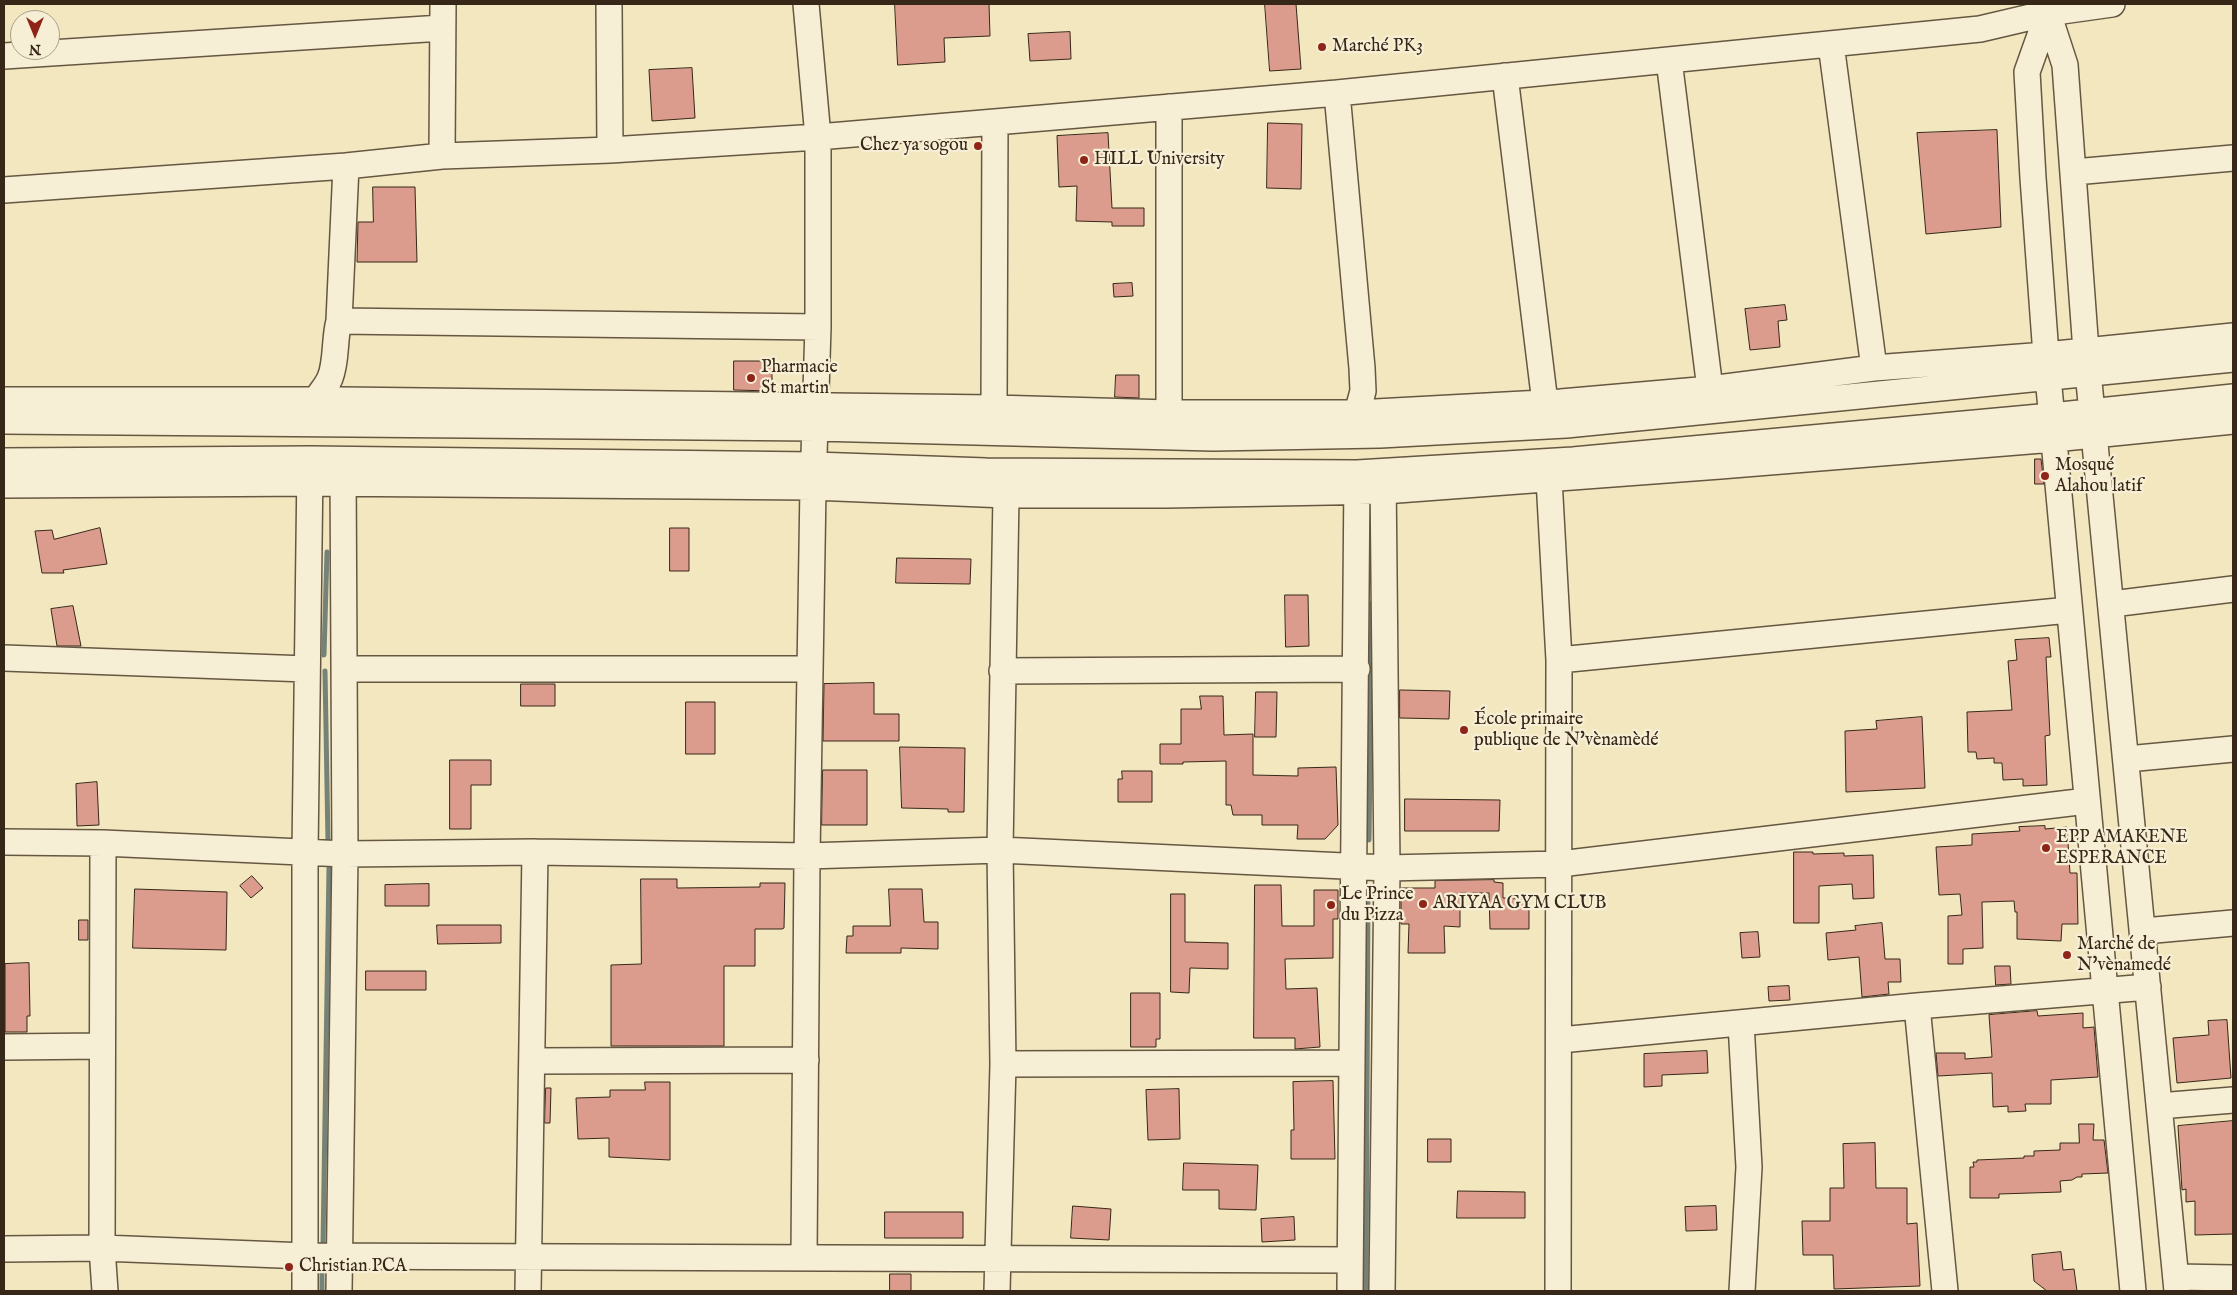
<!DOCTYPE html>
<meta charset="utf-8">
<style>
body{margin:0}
#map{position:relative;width:2237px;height:1295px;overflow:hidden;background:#f2e7bf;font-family:"IM FELL English",serif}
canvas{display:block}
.frame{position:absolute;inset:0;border:5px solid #372718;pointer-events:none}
.north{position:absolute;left:10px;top:10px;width:50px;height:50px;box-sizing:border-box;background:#f7efd5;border:1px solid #aa9f89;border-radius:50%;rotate:180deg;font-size:14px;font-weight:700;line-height:20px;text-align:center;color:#372718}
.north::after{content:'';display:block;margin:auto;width:18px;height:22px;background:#8f2418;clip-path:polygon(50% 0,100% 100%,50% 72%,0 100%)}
</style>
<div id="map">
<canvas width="2237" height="1295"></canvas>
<div class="frame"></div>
<div class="north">N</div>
</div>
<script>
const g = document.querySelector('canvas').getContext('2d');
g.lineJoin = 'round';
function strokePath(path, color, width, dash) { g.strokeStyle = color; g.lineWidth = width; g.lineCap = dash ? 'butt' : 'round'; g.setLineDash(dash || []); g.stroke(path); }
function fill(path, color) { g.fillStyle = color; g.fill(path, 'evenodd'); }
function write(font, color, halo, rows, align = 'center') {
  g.font = font + ' "IM FELL English",serif'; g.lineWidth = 4.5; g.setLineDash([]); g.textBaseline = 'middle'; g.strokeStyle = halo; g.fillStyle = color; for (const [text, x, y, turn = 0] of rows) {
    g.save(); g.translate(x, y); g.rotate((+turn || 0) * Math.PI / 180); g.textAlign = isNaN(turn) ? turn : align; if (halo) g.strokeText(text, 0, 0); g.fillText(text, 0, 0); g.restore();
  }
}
const stream = new Path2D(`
 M324 655 327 552
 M325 671 328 842
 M1369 840 1372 603
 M323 1244 329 868
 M322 1291V1273
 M1366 1291 1368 893`);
const building = new Path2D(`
 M895 4H989L990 36 944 38 945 62 898 65Z
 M1265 4H1296L1301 69 1270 71Z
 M1070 32 1071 59 1030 61 1028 34Z
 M692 68 695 118 652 121 649 70Z
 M1268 123 1302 124 1301 189 1267 188Z
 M1997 130 2001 227 1926 234 1917 133Z
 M1108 133 1112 208H1144V226H1112V222L1076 221 1077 186 1059 187 1057 136Z
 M373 187H415L417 262H357L358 222H373Z
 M1132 283 1133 296 1114 297 1113 284Z
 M1785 305 1787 320 1778 321 1780 347 1750 350 1745 309Z
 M734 361H772V391L734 390Z
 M1116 375H1139V398L1115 397Z
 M2035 459H2041L2044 484H2035Z
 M100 528 107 564 63 570 64 573H42L35 531 52 530 54 539Z
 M670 528H689V571H670Z
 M897 558 971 559 970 584 896 583Z
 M1285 595H1308L1309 646 1286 647Z
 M73 606 81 646H57L51 609Z
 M2049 638 2051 657H2046L2050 735 2045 736 2047 785 2023 786V779L2003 780 2002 763H1994V758L1977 759 1976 752H1968L1967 712 2012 710 2008 661 2017 660 2015 640Z
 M874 683V714H899V741H823L824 684Z
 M521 684H555V706H521Z
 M1400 690 1450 691 1449 719 1400 718Z
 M1256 692H1277L1276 737H1255Z
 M1200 696H1223L1224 735 1253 734V775L1298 776V768L1336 767 1338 825 1325 839H1297L1298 825H1262V815H1233L1231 805H1226V761L1183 762V764H1160V744H1181V709H1201Z
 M686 702H715V754H686Z
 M1922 717 1925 788 1846 792 1845 731 1877 729 1876 721Z
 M900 747 965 748 964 812H948V809L902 808Z
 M450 760H491V785H471V829H450Z
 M823 770H867V825H822Z
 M1122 771H1152V802H1118V779H1122Z
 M97 782 99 825 77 826 76 784Z
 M1405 799 1500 800 1499 831H1405Z
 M2045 826V829L2067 827 2070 873H2077L2078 924H2062L2061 941 2017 939V912H2015L2014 901 1982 902 1983 948 1963 949V964H1948V916L1962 915 1960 894 1939 895 1936 847 1972 845V834L2020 831 2019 827Z
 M1794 852H1813V854L1844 853V856L1873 855 1874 898 1853 899 1852 884 1819 886V923H1794Z
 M252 876 263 888 251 898 240 886Z
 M641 879H677V888L760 887V883H785L784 928 782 929H755V966H724V1046H611V965L641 964Z
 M1494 880V882L1503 883V898H1529V929H1490L1489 893H1460V927L1444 926 1445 953H1408L1409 924H1401V888H1435V881Z
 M429 884V906H385V885Z
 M1255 885H1281L1282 926H1314V890H1338V919H1333V958L1285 959 1286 989 1317 988 1320 1047 1295 1049V1038H1254Z
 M135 889 227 892 226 950 133 948Z
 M889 889H922L924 922H938V949L901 948V953H846L847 936H853V926H890Z
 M1171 894H1185V942L1228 943V969L1190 968 1189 993 1171 992Z
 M79 920H88V940H79Z
 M1882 923 1885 959H1900L1901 982H1888L1889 994 1862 997 1859 957 1828 960 1826 933 1856 930 1855 926Z
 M437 925H501V943L438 944Z
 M1758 932 1760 957 1742 958 1740 933Z
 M29 963 30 1016H27V1032H5V964Z
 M1995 966H2010L2011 984 1996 985Z
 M366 971H426V990H366Z
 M1789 986 1790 1000 1769 1001 1768 987Z
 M1131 993H1160V1039H1156V1047H1131Z
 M2037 1011 2038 1016 2083 1013V1028L2094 1027 2098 1077 2051 1080V1104H2025L2026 1111 2008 1112V1106L1993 1107 1992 1073 1938 1076 1936 1053H1965V1059L1992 1057 1989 1015Z
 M2227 1020 2231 1078 2177 1083 2173 1038 2209 1035 2208 1021Z
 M1707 1051 1708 1073 1662 1075V1086L1644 1087V1054Z
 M1333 1081 1335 1159H1291V1130H1294L1293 1082Z
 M645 1082H670V1160L609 1157V1138L578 1139 576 1098 610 1097V1090H645Z
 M546 1088H551L550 1123H545Z
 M1179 1089 1180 1139 1148 1140 1146 1090Z
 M2233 1121V1234L2195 1235V1201L2186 1202V1189L2182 1190 2178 1126Z
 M2079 1124H2094L2093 1140H2104L2108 1173 2082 1174V1177H2077L2072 1180 2060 1181 2061 1192 1999 1194V1198H1970V1167H1974L1973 1162H1977V1160L2024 1158V1156H2034V1151L2060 1150V1143H2079Z
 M1428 1139H1451V1162H1428Z
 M1875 1143 1876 1188H1907V1224L1917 1223 1920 1286 1834 1289 1833 1255H1803L1802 1221H1830V1188H1844L1843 1144Z
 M1184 1163 1258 1165 1256 1210 1219 1209V1190H1183Z
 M1458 1191 1525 1192V1218H1457Z
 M1073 1206 1111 1209 1109 1240 1071 1238Z
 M1716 1206 1717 1230 1686 1231 1685 1207Z
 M885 1212H963V1238H885Z
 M1294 1217 1295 1240 1262 1242 1261 1219Z
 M2061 1252 2063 1270 2074 1269 2077 1291H2047L2034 1281 2032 1255Z
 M890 1274H911V1291H890Z`);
const minor = new Path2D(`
 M609 4 610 150
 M2047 4 2048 13 2065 65 2086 351 2177 1291
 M2048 13 2027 72 2033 178 2046 355 2133 1291
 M1831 44 1874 368
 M4 56 442 28
 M1669 60 1710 389
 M1505 76 1545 403
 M1337 93 1362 368 1363 391 1357 413 1356 428
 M1169 107V413
 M442 156 443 4
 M2074 172 2233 158
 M4 190 346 166 442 156 610 150 818 137 1337 93 1980 29 2048 13 2112 4
 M339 321 818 327
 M4 400H342L994 408 1169 413H1357L1561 402 1710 389 1874 368 2046 355 2233 336
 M994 408 995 122
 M312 412C315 395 324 392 330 378 337 361 334 339 339 321L346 166
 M4 421 816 428 1213 438 1380 435 1566 425 2233 359
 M4 461 311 459 814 465 986 471 1357 473 1573 460 2051 416 2233 397
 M1549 479 1559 660 1558 1291
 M4 485 316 483 813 487 1006 495H1166L1384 491 1720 466 2054 439 2233 421
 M2112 604 2233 589
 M4 658 307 669
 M1559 660 2069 610
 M344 669H810
 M1002 671 1357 669
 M2127 759 2233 749
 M4 842 103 843 345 854 535 852 807 856 1000 850 1387 868 1560 864 2087 801
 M103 843 102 1248 105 1291
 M2144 931 2233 923
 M1917 1006 1945 1291
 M1741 1023 1749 1167 1742 1291
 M1560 1040 1917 1006 2148 987
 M4 1047 102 1046
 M533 1061 806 1060
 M1003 1064 1351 1063
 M2159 1106 2233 1100
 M4 1249 102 1248 306 1256 1350 1260
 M804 1257 807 856 813 487 818 327V137L806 4
 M2176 1277 2233 1278
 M305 1291V852L310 467
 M339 1291 345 854 343 468
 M528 1291 535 852
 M997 1291 1003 1064 1000 850 1006 495
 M1350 1291 1357 476
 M1382 1291 1387 868 1383 475`);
const markers = [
 [1322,47,5,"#8f2418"],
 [978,146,5,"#8f2418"],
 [1084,160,5,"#8f2418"],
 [751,378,5,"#8f2418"],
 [2045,476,5,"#8f2418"],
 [1464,730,5,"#8f2418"],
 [2046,848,5,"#8f2418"],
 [1423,904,5,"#8f2418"],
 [1331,905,5,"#8f2418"],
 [2067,955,5,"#8f2418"],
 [289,1267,5,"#8f2418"]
];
const poiNames = [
 ["Marché PK3",1332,47],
 ["Chez ya sogou",968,146,"right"],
 ["HILL University",1094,160],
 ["Pharmacie",761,368],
 ["St martin",761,389],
 ["Mosqué",2055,466],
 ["Alahou latif",2055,487],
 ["École primaire",1474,720],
 ["publique de N'vènamèdé",1474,741],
 ["EPP AMAKENE",2056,838],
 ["ESPERANCE",2056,859],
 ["Le Prince",1341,895],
 ["du Pizza",1341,916],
 ["ARIYAA GYM CLUB",1433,904],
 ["Marché de",2077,945],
 ["N'vènamedé",2077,966],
 ["Christian PCA",299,1267]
];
strokePath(stream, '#748278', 5);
fill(building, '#db9c8d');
strokePath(building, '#372718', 1);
strokePath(minor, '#665742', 28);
strokePath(minor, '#f7efd5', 25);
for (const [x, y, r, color] of markers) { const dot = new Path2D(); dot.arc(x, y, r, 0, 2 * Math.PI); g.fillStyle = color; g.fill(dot); strokePath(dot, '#f7efd5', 2); }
write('18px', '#372718', '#f7efd5', poiNames, 'left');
</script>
